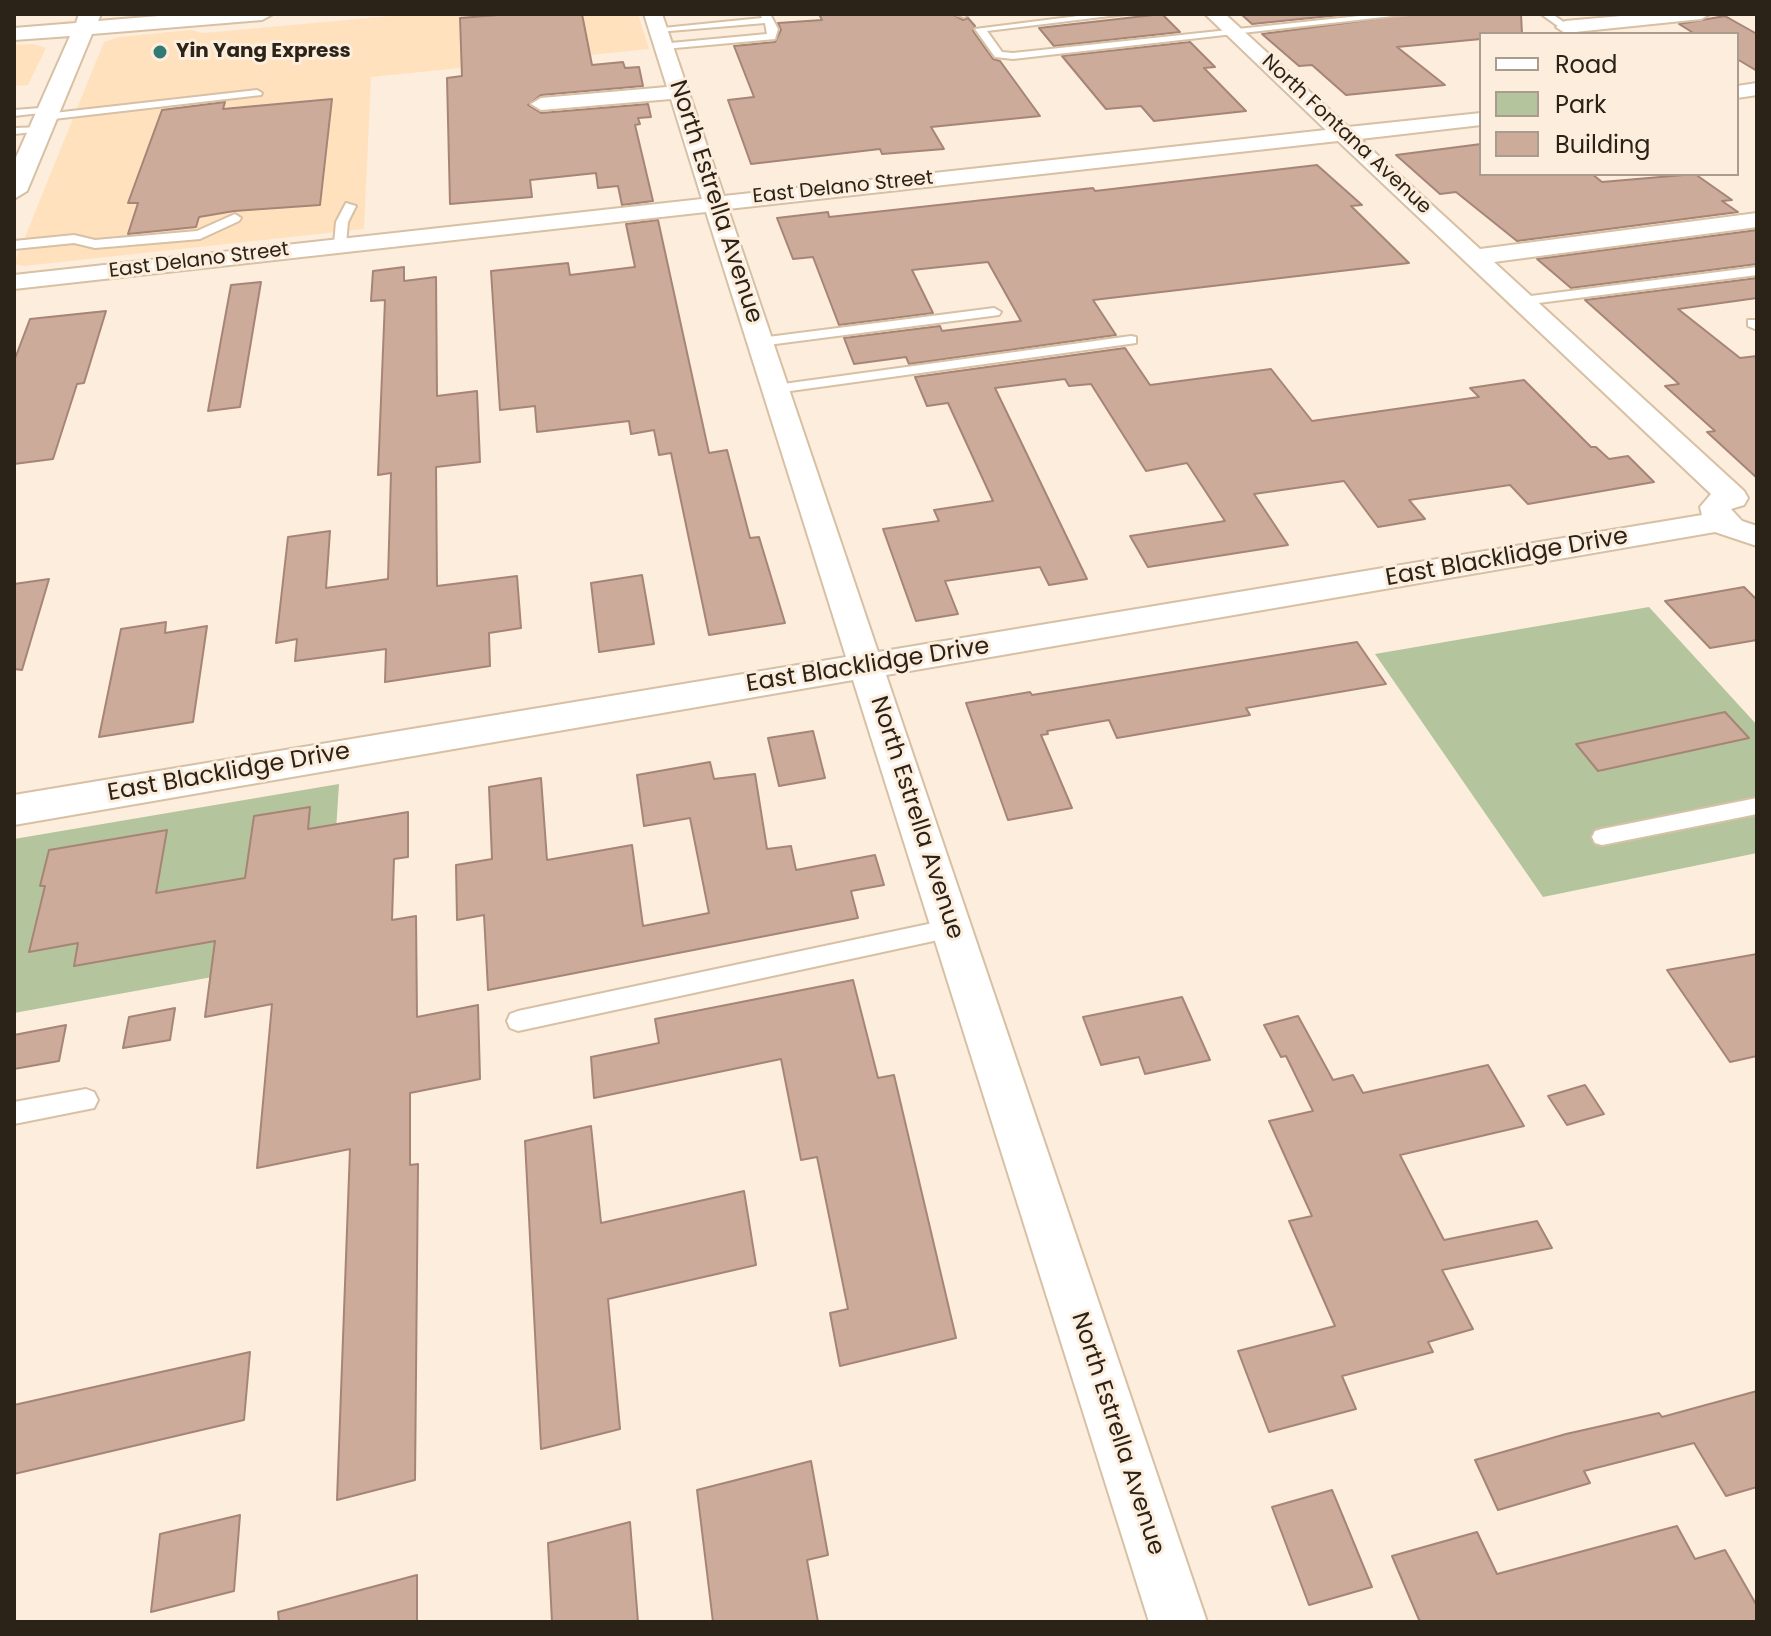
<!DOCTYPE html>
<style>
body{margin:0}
#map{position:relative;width:1771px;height:1636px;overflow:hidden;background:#fceddc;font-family:Poppins,sans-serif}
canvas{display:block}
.frame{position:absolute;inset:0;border:16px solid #2c2318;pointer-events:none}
.legend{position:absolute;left:1479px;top:32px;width:260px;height:144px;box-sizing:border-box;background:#fceddc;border:2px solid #a99c8e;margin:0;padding:10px 14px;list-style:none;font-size:24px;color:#2c2318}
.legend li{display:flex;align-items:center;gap:16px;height:40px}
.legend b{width:40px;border:2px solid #a99c8e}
</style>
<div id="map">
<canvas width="1771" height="1636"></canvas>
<div class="frame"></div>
<ul class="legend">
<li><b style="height:10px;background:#fff"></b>Road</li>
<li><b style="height:22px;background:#b4c59e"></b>Park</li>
<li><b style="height:22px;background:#cdab9b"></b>Building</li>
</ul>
</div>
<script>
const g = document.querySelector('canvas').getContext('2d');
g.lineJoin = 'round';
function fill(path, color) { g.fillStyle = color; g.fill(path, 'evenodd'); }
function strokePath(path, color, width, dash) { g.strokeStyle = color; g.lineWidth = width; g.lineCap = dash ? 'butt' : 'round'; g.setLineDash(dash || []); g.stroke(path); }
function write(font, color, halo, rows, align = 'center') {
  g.font = font + ' Poppins,sans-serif'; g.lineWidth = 6; g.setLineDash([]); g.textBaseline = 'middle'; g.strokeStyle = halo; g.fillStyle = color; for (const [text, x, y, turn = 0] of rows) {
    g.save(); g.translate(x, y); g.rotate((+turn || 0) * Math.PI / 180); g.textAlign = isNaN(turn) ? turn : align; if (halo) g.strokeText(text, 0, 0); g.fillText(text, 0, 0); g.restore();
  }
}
const built = new Path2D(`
 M412 14H638L649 49 371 77 364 229 24 266 14 264 104 42 119 37 190 30 204 33Z
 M33 44 46 48 28 85 14 86V45Z`);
const green = new Path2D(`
 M1649 607 1757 725V853L1543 897 1375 654Z
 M339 784 328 956 14 1013V839Z`);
const building = new Path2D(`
 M510 14H582L592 65 623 62 625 68 639 67 643 86 541 95 528 105 541 113 648 104 651 117 638 118 640 124 635 125 653 201 622 205 618 186 598 188 596 173 530 180 532 197 450 204 447 78 462 76 460 18Z
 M819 14H952L963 20 968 18 975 26 973 31 993 59 1000 61 1040 116 931 127 944 149 882 154 880 149 751 164 728 100 754 97 734 46 775 42 781 30 778 23 822 20Z
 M1162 14 1180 32 1054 46 1039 28Z
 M1241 14H1350L1252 24Z
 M1413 14H1521L1522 34H1481V39L1397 47 1445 85 1346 95 1312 65 1299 66 1262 34Z
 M1725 16 1757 34V71L1737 59V34H1695L1679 24Z
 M1190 42 1215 67 1204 68 1246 111 1154 121 1141 106 1106 109 1062 56Z
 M332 99 320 205 234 211 199 217 196 227 128 234 138 203H128L162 110 225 102 223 109Z
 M1481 144V174H1592L1602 182 1695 174 1732 200 1722 201 1738 212 1517 241 1456 192 1440 194 1396 155Z
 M1317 165 1362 205 1351 206 1409 263 1093 300 1116 335 909 364 906 357 854 364 844 338 940 326 942 331 1021 321 988 262 912 270 933 313 839 325 813 257 793 259 777 218 828 212 829 217 1093 188 1095 191Z
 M658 220 709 453 727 450 750 538 759 537 785 623 709 635 671 453 659 455 654 430 631 434 629 421 537 432 535 406 500 410 491 271 568 263 570 275 635 267 626 224Z
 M1757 230V264L1571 288 1537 259Z
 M404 267V281L436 277 437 396 477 391 480 462 436 467 437 586 517 576 521 628 489 633 490 666 385 682 386 649 295 661 297 639 276 643 288 537 330 531 326 588 388 579 391 473 378 475 385 300 371 301 373 271Z
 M1757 278V298L1678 309 1740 358 1757 356V478L1707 432 1715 431 1665 386 1679 384 1585 300Z
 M261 282 240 407 208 411 231 285Z
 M106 311 84 383 77 384 53 459 14 464V361L30 319Z
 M1125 348 1150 385 1271 369 1312 421 1479 397 1470 388 1524 380 1591 447H1596L1609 459 1628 456 1654 482 1528 504 1510 485 1409 500 1425 519 1378 527 1344 481 1254 494 1288 545 1148 567 1130 536 1225 521 1187 463 1146 471 1091 384 1069 386 1065 379 995 388 1087 579 1049 585 1040 567 945 581 958 614 916 621 883 529 939 521 934 510 993 501 948 403 927 406 915 377Z
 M642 575 654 644 599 652 591 583Z
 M49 579 22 670 14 669V584Z
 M1744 587 1757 600V640L1710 648 1665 601Z
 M166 622 165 633 207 626 193 722 99 737 121 629Z
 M1357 642 1386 684 1246 708 1250 715 1117 738 1109 720 1047 731 1048 734 1041 735 1072 808 1008 820 966 703 1030 692 1032 695Z
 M1725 712 1749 738 1598 771 1576 744Z
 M813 731 825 778 779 786 768 738Z
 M710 762 714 779 755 774 767 849 791 846 796 870 875 855 884 885 851 891 858 918 488 990 484 915 457 920 456 865 492 859 489 787 541 778 547 860 632 845 643 926 709 913 690 818 644 826 637 775Z
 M310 807 308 829 408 812V857L394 859 392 920 416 916 417 1017 478 1005 480 1079 410 1093V1165L418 1164 415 1480 337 1500 350 1149 257 1168 272 1004 205 1017 215 941 74 966 78 943 29 952 45 886H40L49 850 167 830 156 893 245 878 254 816Z
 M1757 954V1056L1730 1062 1667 970Z
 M853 980 878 1078 894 1075 956 1338 840 1366 830 1313 848 1309 817 1157 801 1160 781 1059 594 1098 591 1057 659 1043 655 1019Z
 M1182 997 1210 1060 1145 1074 1139 1057 1101 1065 1083 1017Z
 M175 1008 170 1040 123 1048 129 1017Z
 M1298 1016 1333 1080 1353 1075 1363 1093 1488 1065 1524 1126 1400 1155 1444 1240 1537 1221 1552 1248 1442 1270 1473 1329 1428 1342 1433 1352 1342 1376 1356 1409 1269 1432 1238 1351 1335 1326 1289 1221 1312 1216 1269 1121 1313 1111 1286 1056 1281 1057 1264 1025Z
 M66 1025 59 1061 14 1069V1035Z
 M1585 1085 1604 1114 1567 1125 1548 1096Z
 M591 1126 601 1223 744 1191 756 1265 608 1299 620 1429 541 1449 525 1141Z
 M250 1352 244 1420 14 1474V1405Z
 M1757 1391V1487L1726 1496 1694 1443 1584 1471 1590 1483 1498 1510 1475 1460 1566 1434 1659 1413 1662 1417Z
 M811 1461 828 1555 807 1560 818 1622H713L697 1490Z
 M1332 1490 1372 1587 1309 1605 1272 1507Z
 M240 1515 234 1591 151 1612 160 1534Z
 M630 1522 638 1622H552L548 1543Z
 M1677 1526 1695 1559 1725 1550 1757 1606V1622H1420L1392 1556 1477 1532 1497 1574Z
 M417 1575V1622H279L278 1612Z`);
const lane = new Path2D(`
 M760 14H770L778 29 775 39 664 49 660 44 767 34 765 23 658 32 653 29 762 18Z
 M955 14H969L964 17Z
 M1094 14H1126L987 31 1002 52 1013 53 1378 14H1410L1013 59 995 57 975 29Z
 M1541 14H1552L1581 34H1569Z
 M257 90 262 93 261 95 45 120 40 117 45 114Z
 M53 107V111L49 112 14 116V110Z
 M44 127V131L14 134V128Z
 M346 203 356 206 348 222 346 244 340 248 334 244 336 222Z
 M235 214 241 218 239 221 200 239 95 248 74 243 14 249V241L74 235 95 240 197 231Z
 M1757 267V275L1523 305 1516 301 1523 297Z
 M994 308 1001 312 999 315 760 346 753 342 760 338Z
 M1748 320H1757V330L1748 326Z
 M1131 336 1136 337V343L776 393 769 389 776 385Z
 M1757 798V814L1602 845 1595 843 1592 837 1595 831 1602 829Z
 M952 919 960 922 963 928 960 934 952 937 518 1031 510 1028 507 1021 510 1014 518 1011Z
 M86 1089 94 1092 98 1100 94 1108 14 1124V1102Z`);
const street = new Path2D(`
 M644 14H662L724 196 1326 130 1205 14H1225L1348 127 1481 113V125L1360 139 1480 249 1757 213V227L1494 262 1744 491 1748 498 1744 505 1731 509 1742 521 1757 526V546L1715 532 886 675 1207 1622H1149L853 680 14 825V795L846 657 706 212 14 289V275L702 199 671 99 541 110 531 104 541 98 667 87ZM1338 141 1711 494 1700 507 1702 515 878 652 728 209Z
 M1644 14H1710L1701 19 1565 33 1556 27 1565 21Z
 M1757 83V95L1737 98V86Z`);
const secondary = new Path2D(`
 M79 14H101L98 21 183 14H273L262 20 92 34 27 191 14 199V162L70 36 14 40V28L76 23Z`);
const markers = [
 [160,52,8,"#337a74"]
];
const farPoinames = [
 ["Yin Yang Express",176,52]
];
const farStreetnames = [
 ["North Fontana Avenue",1346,135,43],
 ["East Delano Street",843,188,-6],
 ["East Delano Street",199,261,-7]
];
const streetNames = [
 ["North Estrella Avenue",715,202,72],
 ["East Blacklidge Drive",1507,558,-10],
 ["East Blacklidge Drive",868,666,-9],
 ["East Blacklidge Drive",229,773,-10],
 ["North Estrella Avenue",916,818,72],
 ["North Estrella Avenue",1117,1434,72]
];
fill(built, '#ffe1be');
fill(green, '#b4c59e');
fill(building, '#cdab9b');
strokePath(building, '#a68576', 2);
strokePath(lane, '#d7c0a4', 4);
strokePath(street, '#d7c0a4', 4);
strokePath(secondary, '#d7c0a4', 4);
fill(lane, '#fff');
fill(street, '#fff');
fill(secondary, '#fff');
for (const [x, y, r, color] of markers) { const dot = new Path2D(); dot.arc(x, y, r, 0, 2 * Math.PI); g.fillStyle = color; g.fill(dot); strokePath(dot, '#fceddc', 3); }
write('bold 20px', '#2c2318', '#fceddc', farPoinames, 'left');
write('20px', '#2c2318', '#fceddc', farStreetnames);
write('24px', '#2c2318', '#fceddc', streetNames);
</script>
